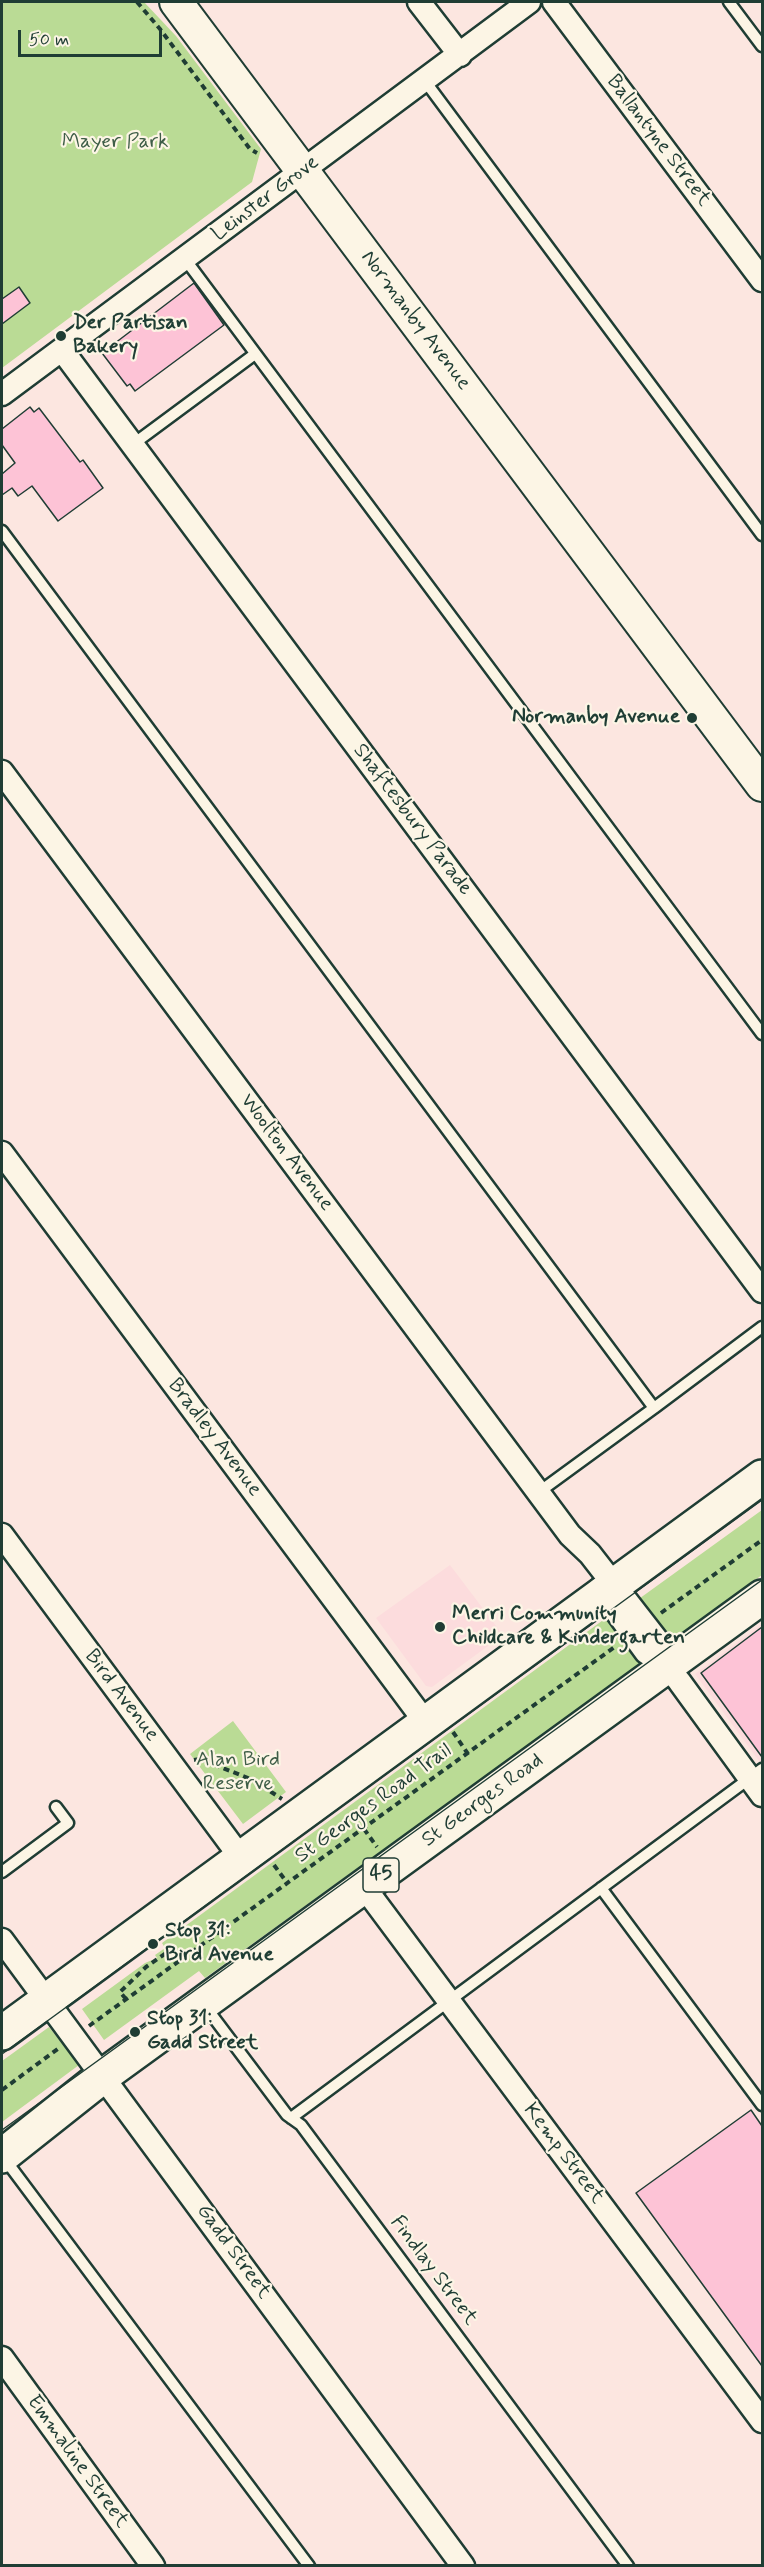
<!DOCTYPE html>
<style>
body{margin:0}
#map{position:relative;width:764px;height:2567px;overflow:hidden;background:#fce6e0;font-family:Mynerve,sans-serif}
canvas{display:block}
.frame{position:absolute;inset:0;border:3px solid #1f3d34;pointer-events:none}
.scale{position:absolute;left:18px;top:30px;width:144px;height:27px;box-sizing:border-box;border:3px solid #1f3d34;border-top:0;padding-left:8px;font-size:18px;line-height:21px;white-space:nowrap;color:#1f3d34;-webkit-text-stroke:4px #fcf5e5;paint-order:stroke}
</style>
<div id="map">
<canvas width="764" height="2567"></canvas>
<div class="frame"></div>
<div class="scale">50 m</div>
</div>
<script>
const g = document.querySelector('canvas').getContext('2d');
g.lineJoin = 'round';
function fill(path, color) { g.fillStyle = color; g.fill(path, 'evenodd'); }
function strokePath(path, color, width, dash) { g.strokeStyle = color; g.lineWidth = width; g.lineCap = dash ? 'butt' : 'round'; g.setLineDash(dash || []); g.stroke(path); }
function write(font, color, halo, rows, align = 'center') {
  g.font = font + ' Mynerve,sans-serif'; g.lineWidth = 4.5; g.setLineDash([]); g.textBaseline = 'middle'; g.strokeStyle = halo; g.fillStyle = color; for (const [text, x, y, turn = 0] of rows) {
    g.save(); g.translate(x, y); g.rotate((+turn || 0) * Math.PI / 180); g.textAlign = isNaN(turn) ? turn : align; if (halo) g.strokeText(text, 0, 0); g.fillText(text, 0, 0); g.restore();
  }
}
const built = new Path2D(`
 M450 1565 503 1635 432 1687 426 1686 376 1618Z
 M762 1624V1765L695 1674Z`);
const green = new Path2D(`
 M2 2H144L176 36 261 149 252 182 2 368Z
 M762 1510V1575L667 1644 636 1601Z
 M610 1615 645 1661 205 1978 199 1971 104 2040 82 2009 145 1963 157 1958 155 1955 165 1948 162 1943Z
 M233 1721 286 1792 243 1824 190 1754Z
 M49 2027 79 2065 2 2122V2061Z`);
const building = new Path2D(`
 M194 283 224 325 135 391 130 384 127 386 102 353Z
 M19 287 30 303 2 324V299Z
 M30 407 34 412 39 408 80 462 83 460 103 488 58 521 32 486 18 496 12 488 2 495V474L15 463 2 445V429Z
 M762 1627V1757L701 1673Z
 M751 2110 762 2126V2366L636 2193Z`);
const path = new Path2D(`
 M137 2 160 29 250 149 257 153
 M661 1613 762 1540
 M453 1732 468 1754
 M194 1760 200 1759 253 1780 282 1799
 M364 1829 377 1847
 M274 1865 288 1884
 M126 1999 120 1992 146 1967 172 1949
 M89 2026 616 1646
 M2 2090 59 2048`);
const service = new Path2D(`
 M729 2 762 46
 M425 81 762 535
 M185 259 762 1034
 M132 445 255 354
 M2 531 654 1408 539 1492
 M654 1408 762 1327
 M2 1872 68 1823 56 1807
 M601 1888 762 2105
 M205 2006 287 2115 301 2125 628 2566
 M291 2118 762 1769
 M4 2158 309 2566`);
const minor = new Path2D(`
 M419 2 460 55
 M554 2 762 280
 M62 350 762 1291
 M2 394 529 2
 M2 772 570 1535 590 1554 660 1644 667 1666
 M2 1153 426 1723
 M2 1535 241 1858
 M600 1589 646 1652 667 1666 679 1681 762 1795
 M364 1887 762 2421
 M2 1940 463 2566
 M2 2358 153 2566`);
const secondary = new Path2D(`
 M176 2 762 785`);
const trunk = new Path2D(`
 M2 2033 762 1477
 M2 2156 103 2076 762 1597`);
const tram = new Path2D(`
 M2 2054 762 1500
 M2 2130 762 1580`);
const markers = [
 [61,336,6,"#1f3d34"],
 [692,718,6,"#1f3d34"],
 [440,1627,6,"#1f3d34"],
 [153,1944,6,"#1f3d34"],
 [135,2032,6,"#1f3d34"]
];
const shields = [
 [381,1875,36]
];
const shieldNames = [
 ["45",381,1875]
];
const streetNames = [
 ["Ballantyne Street",658,141,53],
 ["Leinster Grove",266,199,-37],
 ["Normanby Avenue",415,321,53],
 ["Shaftesbury Parade",412,820,53],
 ["Woolton Avenue",286,1153,53],
 ["Bradley Avenue",214,1438,53],
 ["Bird Avenue",121,1696,53],
 ["St Georges Road",483,1801,-36],
 ["St Georges Road Trail",374,1804,-36],
 ["Kemp Street",563,2154,53],
 ["Gadd Street",233,2252,54],
 ["Findlay Street",433,2271,53],
 ["Emmaline Street",77,2462,54]
];
const parkNames = [
 ["Mayer Park",115,143],
 ["Alan Bird",238,1761],
 ["Reserve",238,1785]
];
const poiNames = [
 ["Der Partisan",73,324],
 ["Bakery",73,348],
 ["Normanby Avenue",680,718,"right"],
 ["Merri Community",452,1615],
 ["Childcare & Kindergarten",452,1639],
 ["Stop 31:",165,1932],
 ["Bird Avenue",165,1956],
 ["Stop 31:",147,2020],
 ["Gadd Street",147,2044]
];
fill(built, '#fcdcdd');
fill(green, '#badb95');
fill(building, '#fdc3d6');
strokePath(building, '#1f3d34', 1.5);
strokePath(service, '#1f3d34', 15);
strokePath(minor, '#1f3d34', 27);
strokePath(secondary, '#1f3d34', 36);
strokePath(trunk, '#1f3d34', 38);
strokePath(path, '#1f3d34', 4, [6, 4.5]);
strokePath(service, '#fcf5e5', 10);
strokePath(minor, '#fcf5e5', 22);
strokePath(secondary, '#fcf5e5', 32);
strokePath(trunk, '#fcf5e5', 33);
strokePath(tram, '#1f3d34', 1.5);
for (const [x, y, r, color] of markers) { const dot = new Path2D(); dot.arc(x, y, r, 0, 2 * Math.PI); g.fillStyle = color; g.fill(dot); strokePath(dot, '#fcf5e5', 2); }
for (const [x, y, w] of shields) { const box = new Path2D(); box.roundRect(x - w / 2, y - 17, w, 34, 4.5); g.fillStyle = '#fcf5e5'; g.fill(box); strokePath(box, '#1f3d34', 1.5); }
write('bold 20px', '#1f3d34', null, shieldNames);
write('21px', '#1f3d34', '#fcf5e5', streetNames);
write('21px', '#3e5d47', '#fcf5e5', parkNames);
write('bold 21px', '#1f3d34', '#fcf5e5', poiNames, 'left');
</script>
